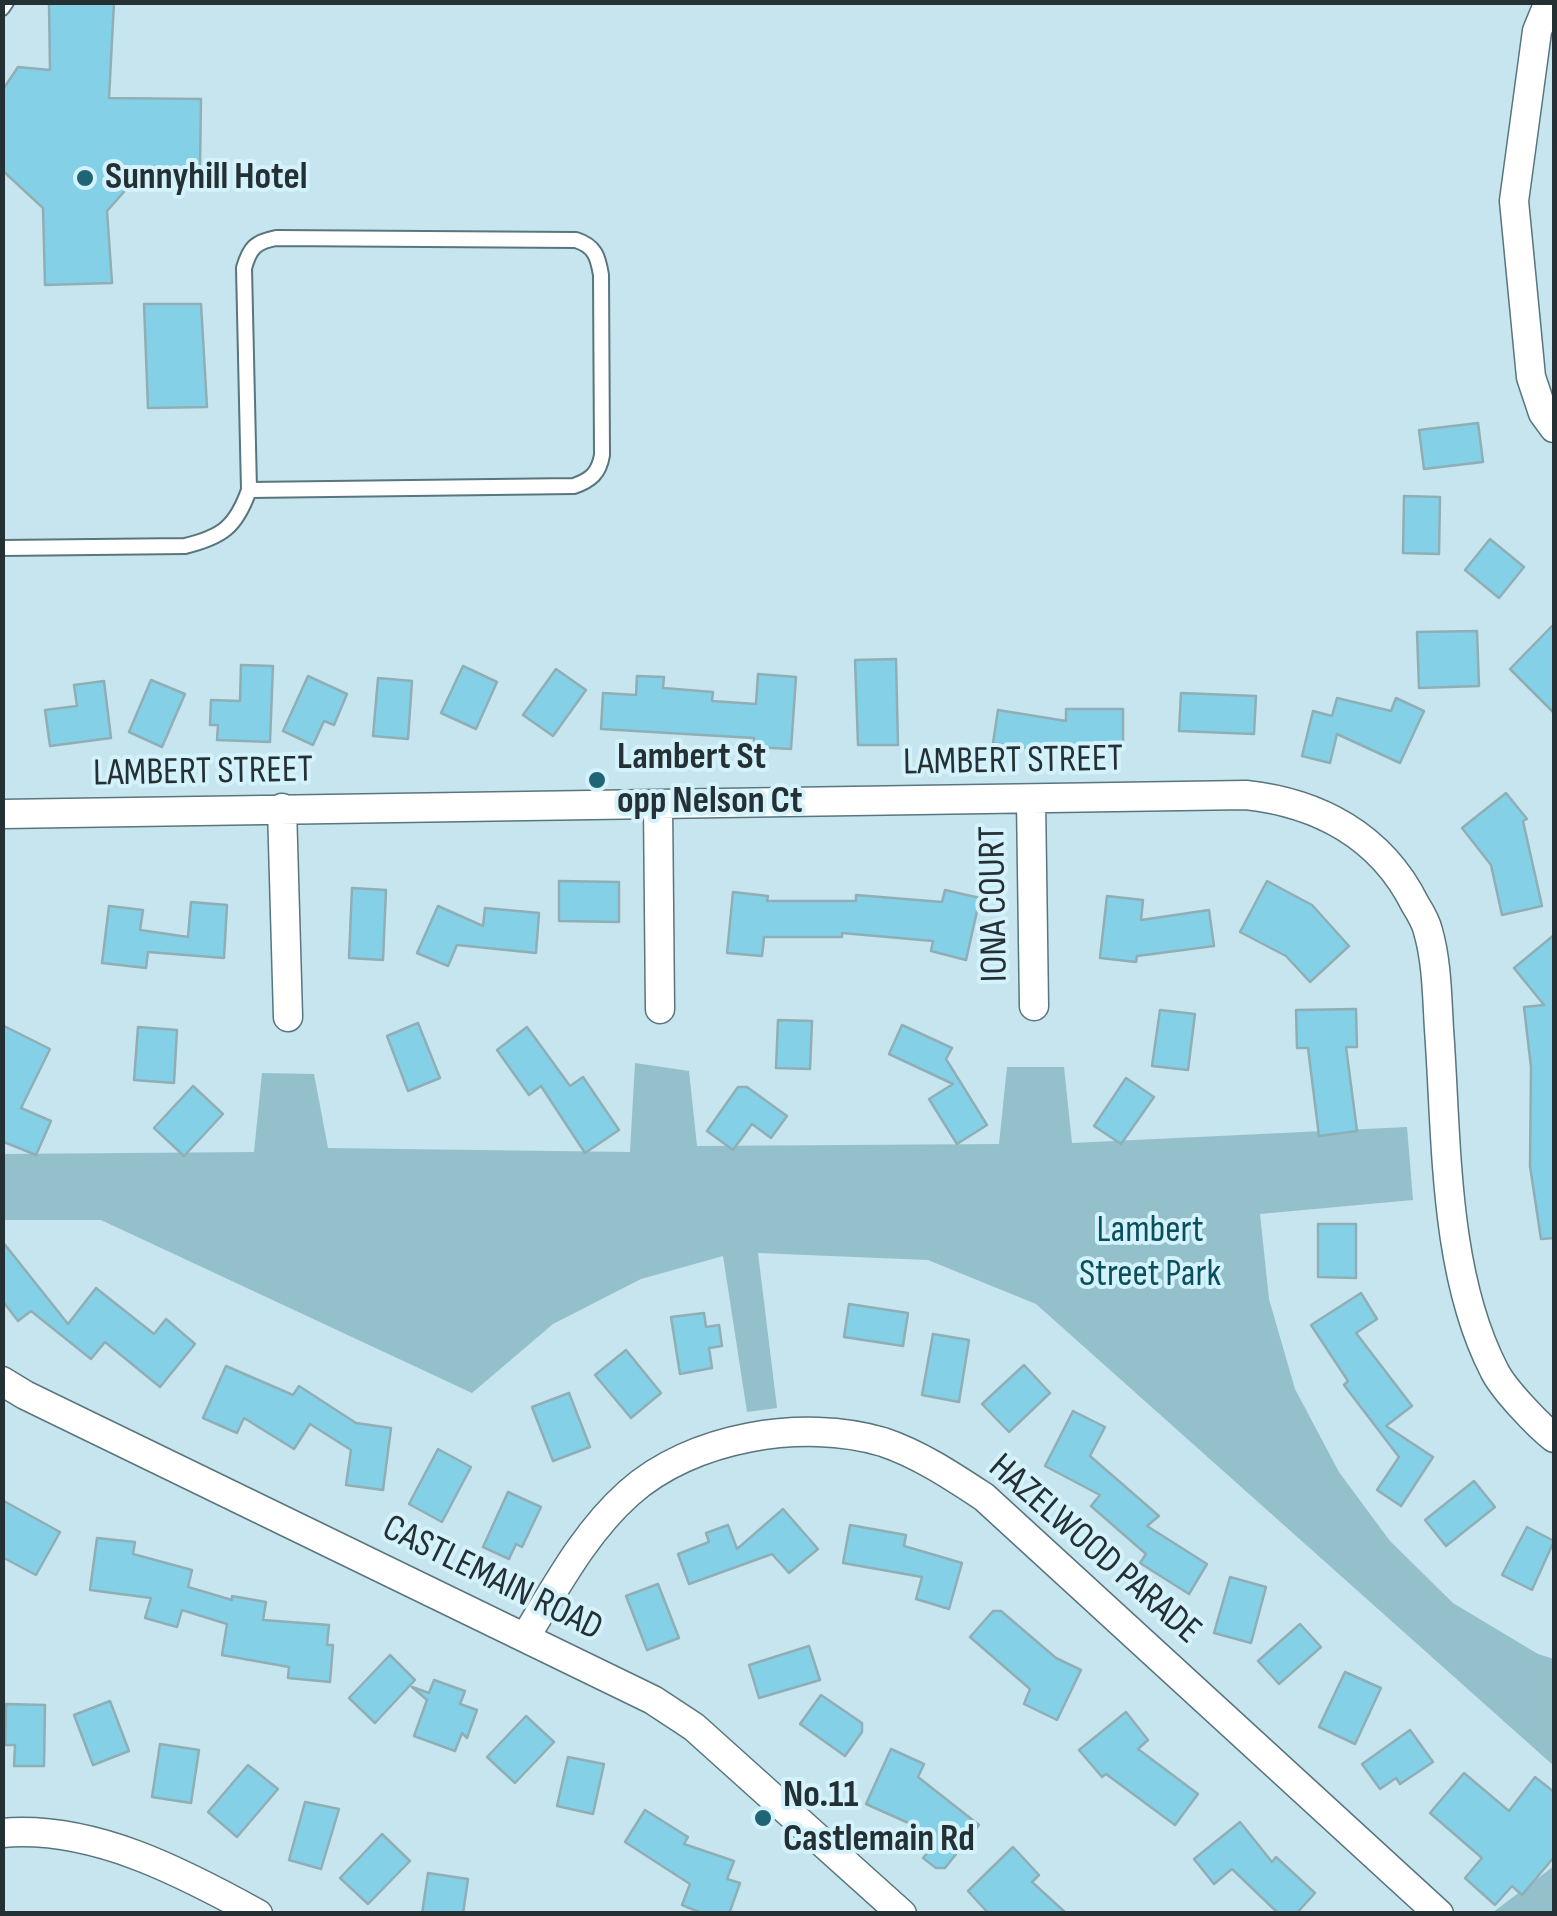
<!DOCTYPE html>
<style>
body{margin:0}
#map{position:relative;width:1557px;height:1916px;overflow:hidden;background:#c6e5ee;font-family:"Sofia Sans Condensed",sans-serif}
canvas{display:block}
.frame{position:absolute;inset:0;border:5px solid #243034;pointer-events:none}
</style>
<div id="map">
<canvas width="1557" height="1916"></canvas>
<div class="frame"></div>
</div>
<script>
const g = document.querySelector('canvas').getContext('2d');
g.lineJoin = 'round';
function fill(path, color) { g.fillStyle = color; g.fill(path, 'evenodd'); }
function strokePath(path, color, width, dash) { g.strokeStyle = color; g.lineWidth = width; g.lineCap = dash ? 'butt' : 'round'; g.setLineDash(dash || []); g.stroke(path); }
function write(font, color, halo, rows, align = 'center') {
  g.font = font + ' "Sofia Sans Condensed",sans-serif'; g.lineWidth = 8; g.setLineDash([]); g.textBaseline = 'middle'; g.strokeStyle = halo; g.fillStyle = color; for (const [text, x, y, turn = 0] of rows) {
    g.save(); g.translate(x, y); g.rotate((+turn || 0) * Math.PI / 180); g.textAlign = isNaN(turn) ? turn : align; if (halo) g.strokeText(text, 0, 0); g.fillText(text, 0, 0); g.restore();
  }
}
const green = new Path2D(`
 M635 1063 689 1071 697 1146 999 1144 1007 1067H1064L1072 1143 1407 1127 1413 1200 1260 1214 1269 1299 1295 1389 1339 1472 1390 1541 1453 1603 1538 1654 1554 1659V1766L1036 1304 928 1260 758 1253 777 1408 747 1412 723 1256 641 1279 553 1324 472 1393 101 1220H3L2 1154 254 1152 262 1073 314 1074 328 1148 630 1152Z
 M1554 1866V1913H1492Z`);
const building = new Path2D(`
 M49 2H114L109 98 201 99 200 166 146 167 107 211 112 283 45 285 43 208 2 170V91L18 67 50 70Z
 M144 304H201L207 407 148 408Z
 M1478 423 1483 462 1424 469 1419 430Z
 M1404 496 1440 497 1439 554 1403 553Z
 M1490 539 1524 567 1499 598 1465 570Z
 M1554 624V713L1510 669Z
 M1477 631 1479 686 1419 688 1417 632Z
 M896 659 898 745H858L855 660Z
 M241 665 273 666 270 742 217 740 218 725H210L211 700 240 701Z
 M463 666 497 682 476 729 441 713Z
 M556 669 586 690 553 736 523 715Z
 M758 674 796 677 791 749 754 747V738L601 729 603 693 636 695 637 676 664 677 663 688 713 692 712 701 756 704Z
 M308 676 347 694 334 725 324 721 313 745 283 731Z
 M378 678 412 681 408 739 373 736Z
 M151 680 185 694 162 747 129 732Z
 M104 681 111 738 50 746 45 710 77 706 74 685Z
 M1181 693 1256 696 1254 734 1179 731Z
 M1337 698 1391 711 1396 698 1424 711 1400 763 1337 734 1330 763 1302 756 1313 711 1332 716Z
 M1066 709H1123V746L1038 745 1037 750 993 743 998 710 1066 721Z
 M1506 793 1527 819 1523 821 1542 906 1502 915 1491 865 1462 828Z
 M559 881 619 882V922L559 921Z
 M1267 881 1312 905 1349 946 1310 982 1286 956 1240 932Z
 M352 888 386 890 383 960 349 958Z
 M945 890 980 898 966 960 931 951 933 941 842 933V937H764L762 956 727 953 733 892 768 896 767 901H856V895L942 902Z
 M1107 896 1143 900 1141 920 1209 910 1214 946 1137 956 1136 962 1100 958Z
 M191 902 227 905 224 958 148 952 146 968 102 963 109 906 143 910 140 930 188 937Z
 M438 906 483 926 485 908 539 913 536 953 457 945 448 966 417 953Z
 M1554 935V1238L1541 1239 1530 1166 1531 1067 1524 1007 1544 1005 1514 968Z
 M1356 1009 1357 1047H1346L1357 1131 1319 1136 1308 1048H1297L1296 1010Z
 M1160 1010 1195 1014 1188 1070 1152 1066Z
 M778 1020 812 1021 810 1069 776 1068Z
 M418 1023 440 1078 408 1091 387 1036Z
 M2 1025 50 1049 21 1108 51 1121 36 1155 4 1142 2 1144Z
 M902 1025 952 1048 946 1059 987 1125 957 1144 929 1099 953 1084 889 1054Z
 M138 1027 177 1030 174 1083 134 1080Z
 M527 1027 570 1086 583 1077 619 1130 585 1153 541 1086 529 1095 497 1050Z
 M1126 1078 1154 1097 1121 1144 1094 1126Z
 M193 1086 223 1114 184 1156 154 1128Z
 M738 1087H747L787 1116 771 1138 752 1124 733 1150 707 1131Z
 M1318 1224H1356V1278L1318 1277Z
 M2 1241 68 1324 96 1288 154 1334 166 1319 195 1344 160 1387 105 1342 91 1359 31 1311 18 1321 2 1300Z
 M1361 1293 1377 1319 1356 1333 1412 1406 1386 1426 1433 1457 1401 1506 1377 1490 1399 1457 1344 1385 1348 1381 1311 1325Z
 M849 1304 908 1313 903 1346 844 1337Z
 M704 1313 706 1327 719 1325 722 1346 709 1348 712 1368 680 1374 671 1317Z
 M933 1334 969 1340 959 1402 922 1395Z
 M626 1350 661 1393 631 1418 595 1375Z
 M1024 1365 1050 1393 1009 1432 982 1404Z
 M226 1366 293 1395 299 1386 356 1423 391 1428 383 1490 346 1485 351 1450 310 1424 294 1449 244 1418 237 1433 203 1418Z
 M569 1393 590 1447 553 1461 532 1407Z
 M1073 1411 1105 1427 1090 1456 1159 1516 1147 1526 1207 1564 1189 1594 1140 1563 1146 1554 1091 1506 1100 1495 1045 1466Z
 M438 1449 471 1467 442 1522 409 1504Z
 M1474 1481 1495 1507 1446 1546 1425 1520Z
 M508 1492 541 1507 522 1547 516 1544 509 1559 483 1547Z
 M2 1500 60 1532 36 1575 2 1557Z
 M783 1509 818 1549 789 1573 772 1554 689 1584 678 1554 709 1542 706 1533 728 1525 737 1549Z
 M850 1525 906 1535 904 1546 962 1563 949 1609 916 1599 922 1577 843 1563Z
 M1527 1527 1554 1541 1532 1590 1502 1575Z
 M97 1538 135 1542 133 1554 192 1570 188 1587 232 1600V1596L266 1602 263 1620 329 1625 327 1645H333L330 1682 288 1678 289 1667 222 1655 227 1624 182 1610 177 1627 145 1618 151 1598 90 1590Z
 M1230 1577 1266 1587 1251 1643 1214 1633Z
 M658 1584 679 1638 647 1650 626 1596Z
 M993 1611H1001L1056 1658 1081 1670 1057 1720 1024 1704 1030 1689 970 1637Z
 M1300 1624 1321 1647 1279 1684 1258 1661Z
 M809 1646 820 1680 759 1698 749 1665Z
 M390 1655 415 1680 375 1723 349 1698Z
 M1345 1672 1381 1688 1355 1744 1319 1727Z
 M434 1680 465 1691 460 1704 477 1710 467 1738 462 1733 455 1751 414 1736 427 1700 412 1687 429 1693Z
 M821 1695 862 1723V1732L845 1756 800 1724Z
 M110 1701 129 1751 93 1765 74 1715Z
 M6 1704 45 1705 44 1766H14L15 1745H5Z
 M1126 1712 1148 1740 1138 1749 1198 1794 1175 1825 1106 1774 1102 1777 1079 1750Z
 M526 1716 554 1742 515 1783 487 1757Z
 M1410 1730 1433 1762 1400 1784 1396 1778 1380 1789 1362 1764Z
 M160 1744 199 1750 191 1803 152 1797Z
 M891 1749 924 1764 918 1777 979 1825 945 1868H936L923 1858 930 1850 915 1838 922 1829 866 1804Z
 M568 1757 604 1764 593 1814 557 1806Z
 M248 1765 278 1789 237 1837 208 1812Z
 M1464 1773 1509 1811 1535 1777 1554 1792V1857L1522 1895 1512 1886 1495 1905 1465 1878 1482 1858 1430 1813Z
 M305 1802 339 1809 321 1869 289 1860Z
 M645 1810 688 1837 684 1844 734 1861 727 1879 740 1883 729 1914H704L682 1905 690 1884 625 1842Z
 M1240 1822 1272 1862 1276 1857 1315 1893 1296 1914H1279L1232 1869 1214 1884 1194 1859Z
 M382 1834 410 1861 368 1904 340 1878Z
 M1013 1847 1039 1875 1032 1882 1067 1914H989L968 1891Z
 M428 1873 468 1879 463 1914H422Z`);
const lane = new Path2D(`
 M2 8 6 2
 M2 548 185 546C222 537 236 527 249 490L244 268C250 247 256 242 276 238L576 240C595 246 598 257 601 275L602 455C599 473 591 480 574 486L249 490`);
const street = new Path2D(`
 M1549 2 1537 31 1514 201 1531 377 1543 413 1554 428
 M1031 800 1034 1006
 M658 805 660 1009
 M282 808 288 1017
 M2 814 1246 795C1319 803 1381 836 1415 904 1420 912 1426 922 1428 931 1437 962 1437 997 1439 1029 1447 1138 1443 1271 1494 1370 1503 1389 1538 1425 1554 1438
 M2 1381 25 1395 653 1700 694 1727 902 1914
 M526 1636C556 1587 585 1532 629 1493 691 1437 803 1418 883 1442 919 1454 952 1476 984 1497L1439 1914
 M2 1833C92 1825 182 1872 258 1914`);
const markers = [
 [85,178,10,"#206576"],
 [597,780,10,"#206576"],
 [763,1818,10,"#206576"]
];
const poiNames = [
 ["Sunnyhill Hotel",105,178],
 ["Lambert St",617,758],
 ["opp Nelson Ct",617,802],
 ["No.11",783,1796],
 ["Castlemain Rd",783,1840]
];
const streetNames = [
 ["LAMBERT STREET",1013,762,-1],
 ["LAMBERT STREET",203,773,-1],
 ["IONA COURT",995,904,-91],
 ["HAZELWOOD PARADE",1094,1550,41],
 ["CASTLEMAIN ROAD",492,1579,26]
];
const parkNames = [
 ["Lambert",1150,1231],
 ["Street Park",1150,1275]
];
fill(green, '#94c0cc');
fill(building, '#84d1e7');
strokePath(building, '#90aeb6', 2.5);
strokePath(lane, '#59757d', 18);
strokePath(street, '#59757d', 31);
strokePath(lane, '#fff', 14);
strokePath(street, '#fff', 28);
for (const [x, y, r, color] of markers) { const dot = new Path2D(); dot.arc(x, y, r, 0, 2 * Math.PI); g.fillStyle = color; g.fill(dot); strokePath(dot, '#d3f2fb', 4); }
write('bold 38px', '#243034', '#d3f2fb', poiNames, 'left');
write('38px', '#243034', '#d3f2fb', streetNames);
write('38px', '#0a4f5e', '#d3f2fb', parkNames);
</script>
